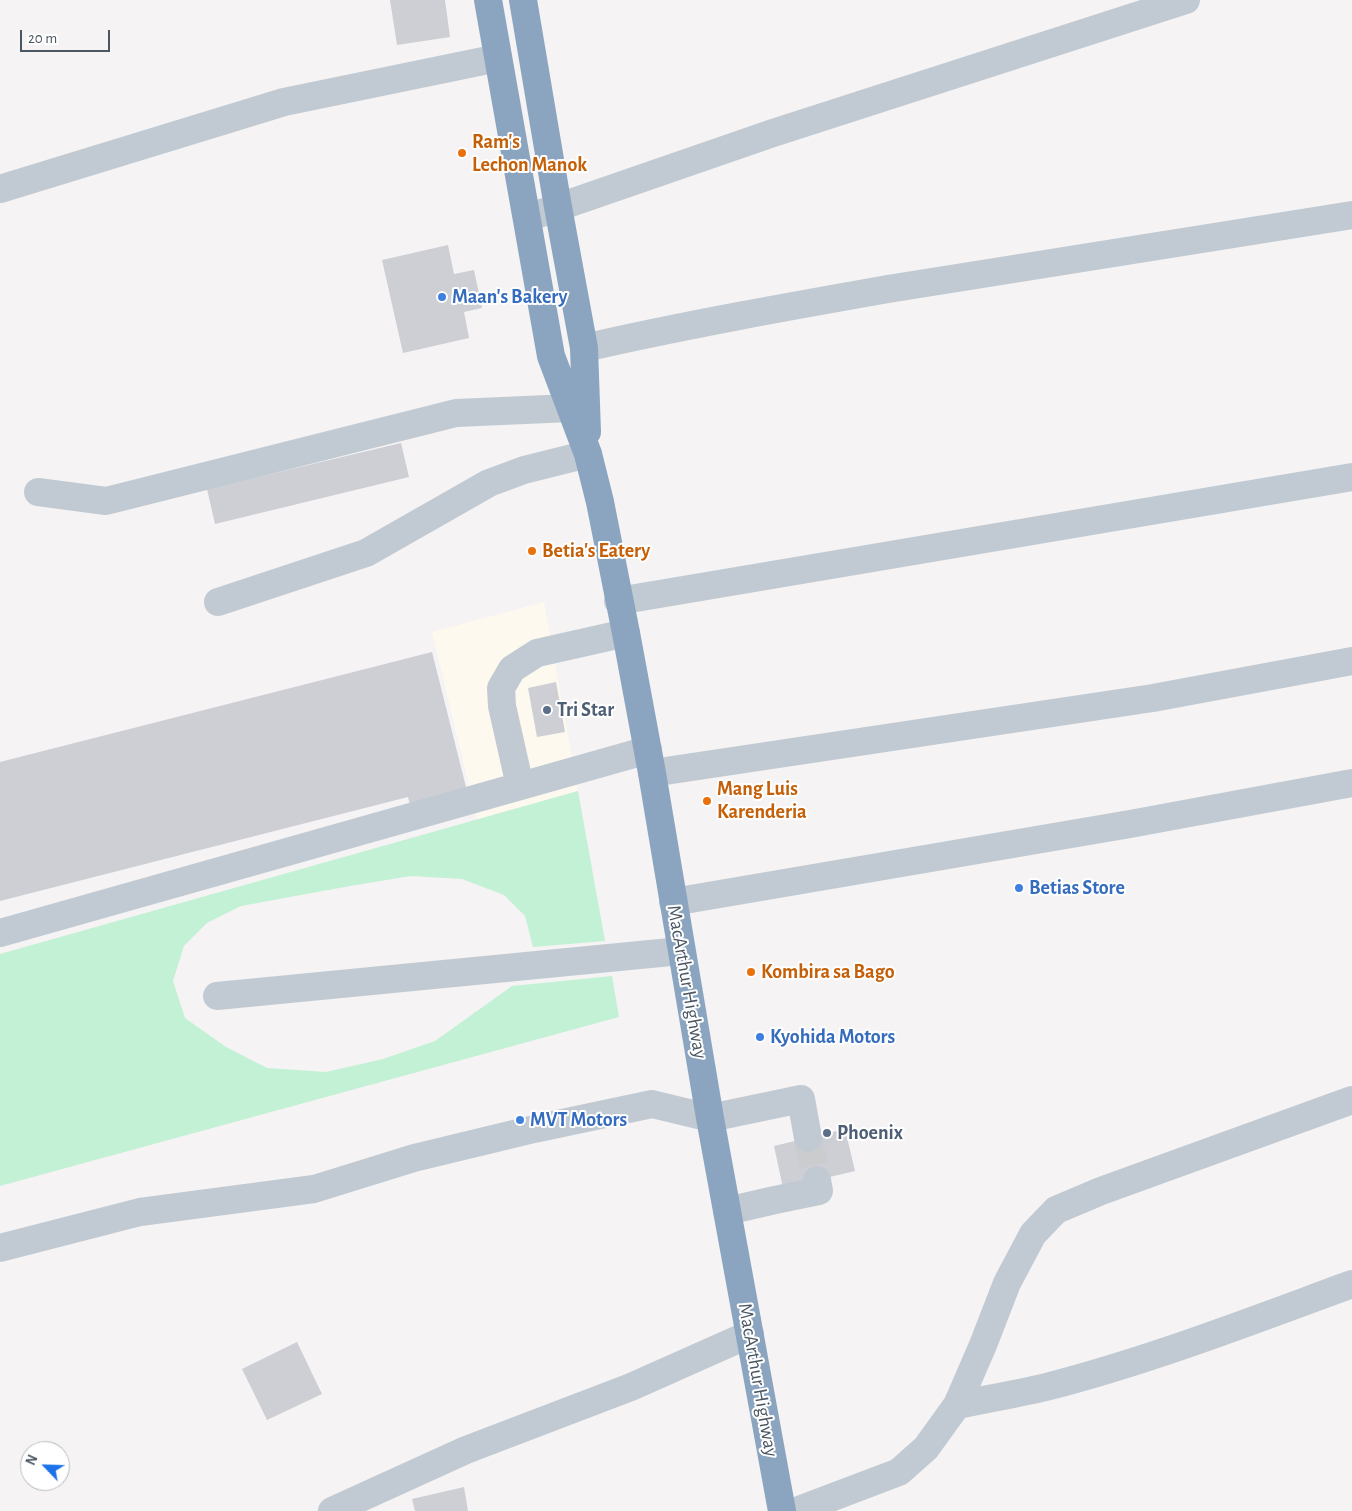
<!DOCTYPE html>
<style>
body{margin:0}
#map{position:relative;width:1352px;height:1511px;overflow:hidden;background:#f5f3f3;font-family:"Alegreya Sans",sans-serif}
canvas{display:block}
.north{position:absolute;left:20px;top:1441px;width:50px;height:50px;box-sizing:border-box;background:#fff;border:1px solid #b7bbc0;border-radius:50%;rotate:294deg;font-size:14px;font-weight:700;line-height:20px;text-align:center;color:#4a5661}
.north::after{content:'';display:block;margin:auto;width:18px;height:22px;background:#1a73e8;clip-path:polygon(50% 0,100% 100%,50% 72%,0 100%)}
.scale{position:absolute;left:20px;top:30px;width:90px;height:22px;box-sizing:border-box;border:2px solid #4a5661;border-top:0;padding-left:6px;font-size:15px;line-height:18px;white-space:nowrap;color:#4a5661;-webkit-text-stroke:4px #fff;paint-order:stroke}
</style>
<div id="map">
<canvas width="1352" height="1511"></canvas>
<div class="north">N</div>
<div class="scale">20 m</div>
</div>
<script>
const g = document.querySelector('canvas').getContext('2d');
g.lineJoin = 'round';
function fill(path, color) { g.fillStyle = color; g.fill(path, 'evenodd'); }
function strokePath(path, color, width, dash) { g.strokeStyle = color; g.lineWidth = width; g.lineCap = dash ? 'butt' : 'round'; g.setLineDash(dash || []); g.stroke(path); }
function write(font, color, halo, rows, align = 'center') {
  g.font = font + ' "Alegreya Sans",sans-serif'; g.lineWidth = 4; g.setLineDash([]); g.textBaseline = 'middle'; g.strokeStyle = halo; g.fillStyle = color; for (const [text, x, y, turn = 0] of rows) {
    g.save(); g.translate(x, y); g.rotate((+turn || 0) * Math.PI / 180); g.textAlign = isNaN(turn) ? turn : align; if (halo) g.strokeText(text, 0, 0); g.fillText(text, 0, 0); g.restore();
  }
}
const commercial = new Path2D(`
 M544 602 578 791 477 819 432 632Z`);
const green = new Path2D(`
 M578 791 605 941 533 947 525 916 504 895 462 879 411 876 350 886 241 906 207 923 184 946 173 981 185 1018 226 1047 267 1068 326 1072 383 1059 435 1041 512 986 612 976 619 1017 0 1186V954Z`);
const building = new Path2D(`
 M390 0H445L450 37 397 45Z
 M448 245 454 274 474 270 482 308 464 312 469 338 403 353 382 260Z
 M401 443 409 477 215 524 207 489Z
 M432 652 467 791 410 805 408 797 0 901V762Z
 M556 682 565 732 537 737 528 688Z
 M845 1129 855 1171 783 1188 774 1146Z
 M297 1342 322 1394 267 1420 242 1369Z
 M464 1487 468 1511H415L412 1499Z`);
const minorTunnel = new Path2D(`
 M808 1138 817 1180`);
const minor = new Path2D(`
 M0 189 284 102 498 58
 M527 218 773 133 1186 0
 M584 348C685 325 786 307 888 289 1042 263 1197 239 1352 215
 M38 492 106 501 456 413 571 408
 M618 601 1352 477
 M218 602 366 553 489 483 524 470 588 454
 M652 773 1153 698 1352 661
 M520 786 502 706 501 688 512 669 537 653 626 633
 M673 902 1130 824 1352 783
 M0 933 648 750
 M217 996 681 951
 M727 1211 775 1200 819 1191 817 1180
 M0 1248 140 1212 314 1189 414 1158 534 1129 652 1104 710 1118 801 1099 808 1138
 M957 1405C987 1399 1017 1394 1046 1387 1151 1360 1251 1321 1352 1284
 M332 1511 466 1450 631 1387 750 1334
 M796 1511 899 1472 926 1448 957 1405 983 1345 1007 1283 1033 1234 1056 1210 1101 1191 1352 1100`);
const highway = new Path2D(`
 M488 0 551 356 588 454 600 502 626 633 652 773 710 1118 782 1511
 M523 0 558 207 584 348 587 432`);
const markers = [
 [462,153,5,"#e8710a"],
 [442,297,5,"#3f7fe0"],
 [532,551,5,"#e8710a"],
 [547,710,5,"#5c6f8a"],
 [707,801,5,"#e8710a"],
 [1019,888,5,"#3f7fe0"],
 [751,972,5,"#e8710a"],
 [760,1037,5,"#3f7fe0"],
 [520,1120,5,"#3f7fe0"],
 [827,1133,5,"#5c6f8a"]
];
const foodNames = [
 ["Ram's",472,142],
 ["Lechon Manok",472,165],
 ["Betia's Eatery",542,551],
 ["Mang Luis",717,789],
 ["Karenderia",717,812],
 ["Kombira sa Bago",761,972]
];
const shopNames = [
 ["Maan's Bakery",452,297],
 ["Betias Store",1029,888],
 ["Kyohida Motors",770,1037],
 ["MVT Motors",530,1120]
];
const serviceNames = [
 ["Tri Star",557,710],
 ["Phoenix",837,1133]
];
const streetNames = [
 ["MacArthur Highway",687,982,80],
 ["MacArthur Highway",758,1380,80]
];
fill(commercial, '#fdf9ef');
fill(green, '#c3f1d5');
fill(building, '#cdcfd5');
strokePath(minorTunnel, '#caccce', 28, [28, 14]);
strokePath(minor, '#c1cad2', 28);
strokePath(highway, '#8ba5c1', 28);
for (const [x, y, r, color] of markers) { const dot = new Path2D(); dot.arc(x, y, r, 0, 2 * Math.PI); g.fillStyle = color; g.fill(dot); strokePath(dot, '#fff', 2); }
write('bold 20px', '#c56008', '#fff', foodNames, 'left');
write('bold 20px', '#366cbe', '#fff', shopNames, 'left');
write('bold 20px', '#4e5e75', '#fff', serviceNames, 'left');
write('20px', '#4a5661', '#fff', streetNames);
</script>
